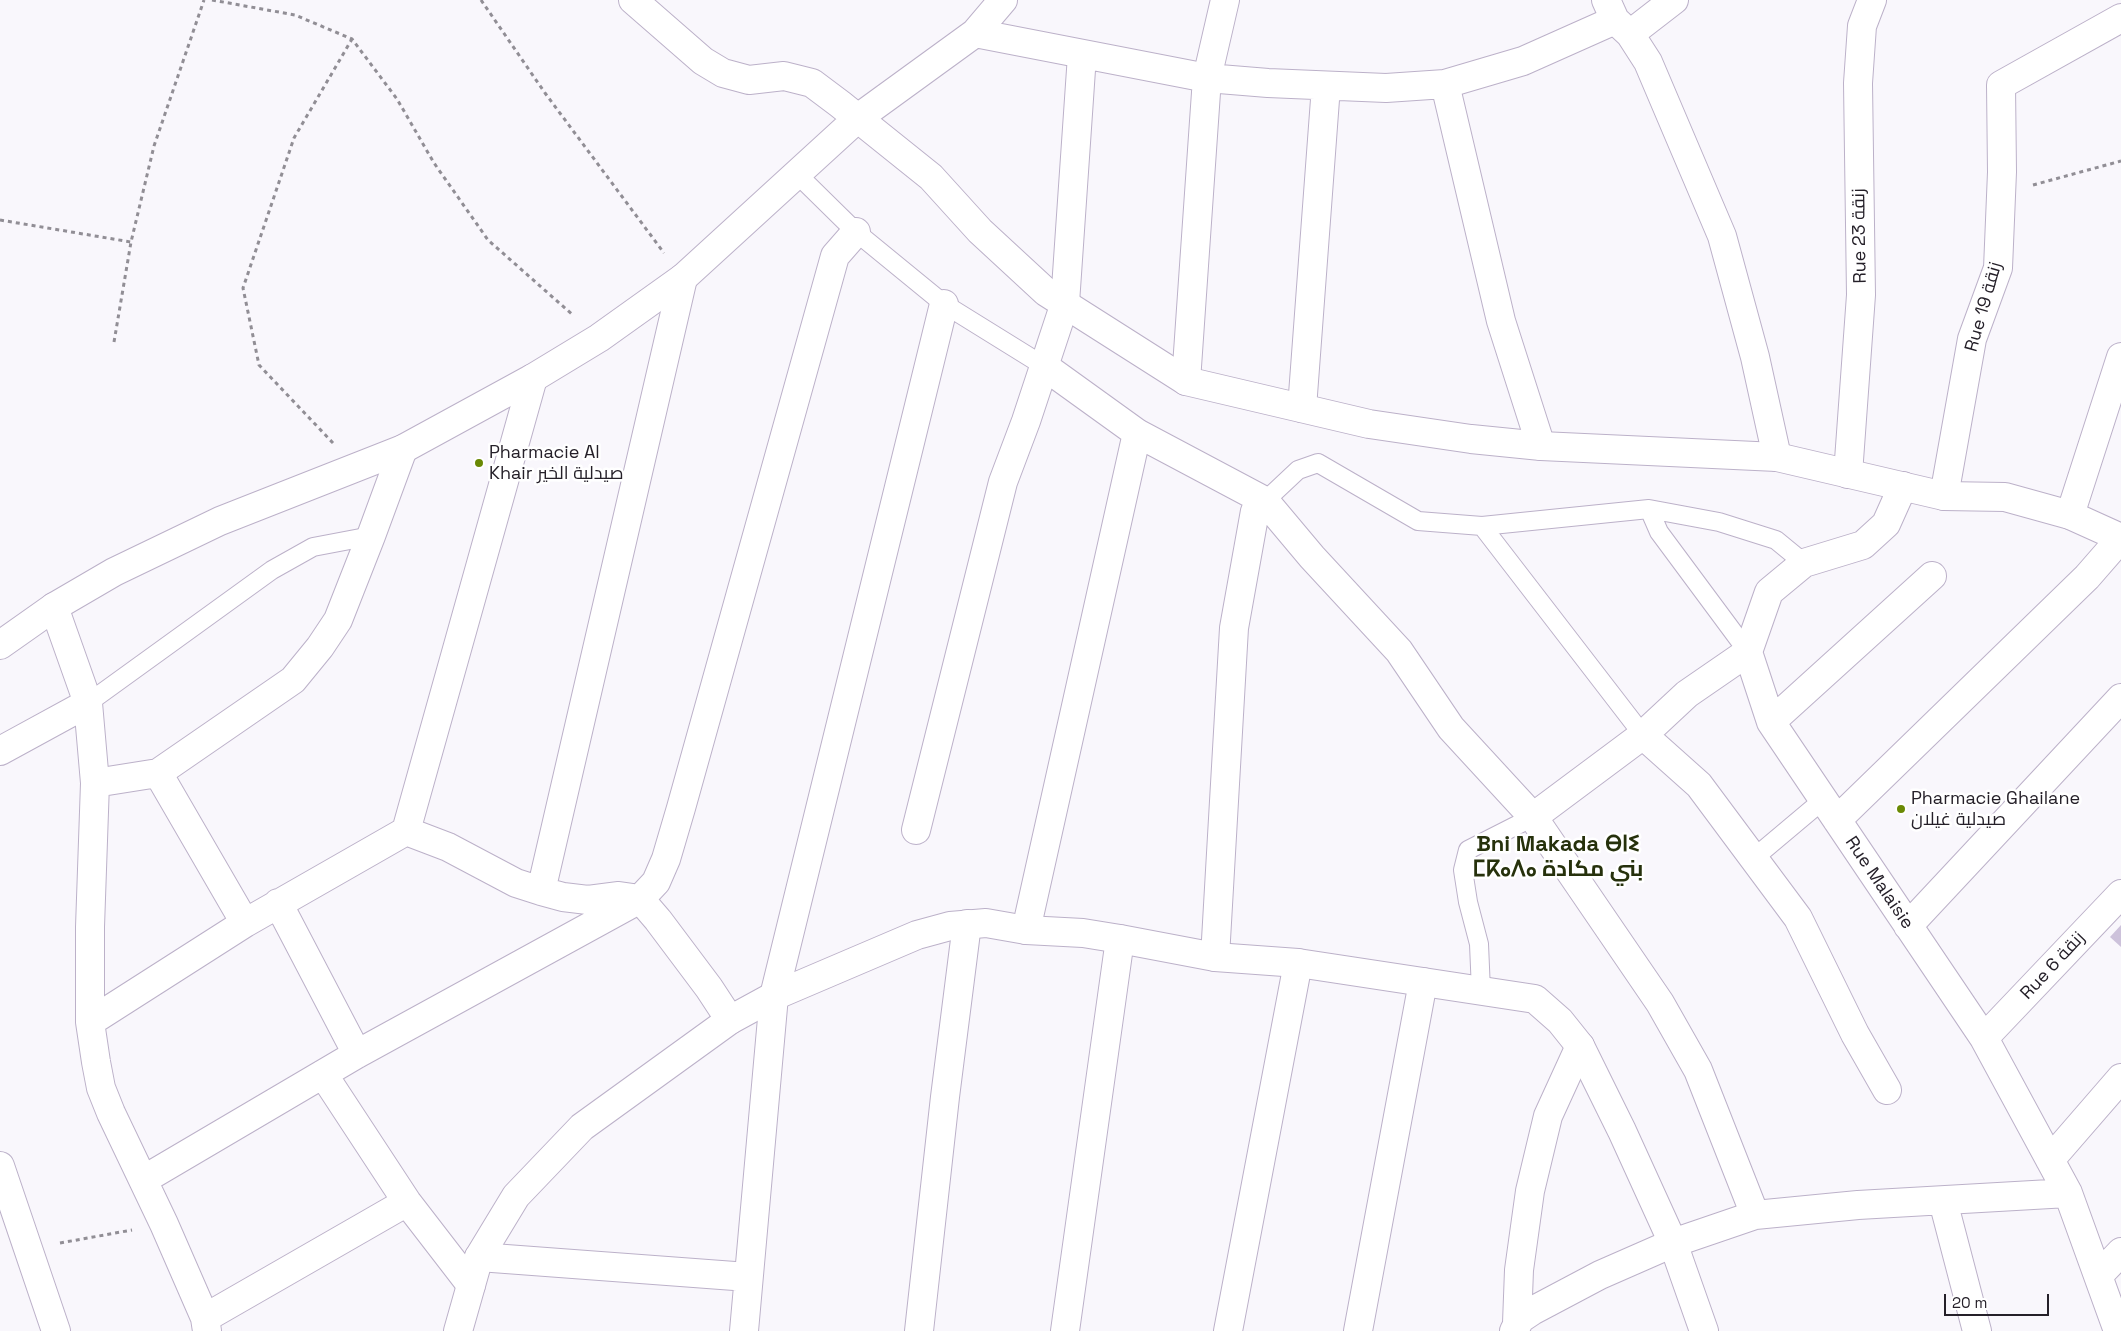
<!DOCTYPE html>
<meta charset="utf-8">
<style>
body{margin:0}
#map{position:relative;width:2121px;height:1331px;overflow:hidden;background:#f9f7fc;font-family:"Space Grotesk",sans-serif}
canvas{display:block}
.scale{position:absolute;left:1944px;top:1294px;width:105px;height:22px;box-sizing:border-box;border:2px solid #252029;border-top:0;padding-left:6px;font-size:15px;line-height:18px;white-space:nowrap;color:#252029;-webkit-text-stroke:4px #fff;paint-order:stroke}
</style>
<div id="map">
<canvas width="2121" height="1331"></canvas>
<div class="scale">20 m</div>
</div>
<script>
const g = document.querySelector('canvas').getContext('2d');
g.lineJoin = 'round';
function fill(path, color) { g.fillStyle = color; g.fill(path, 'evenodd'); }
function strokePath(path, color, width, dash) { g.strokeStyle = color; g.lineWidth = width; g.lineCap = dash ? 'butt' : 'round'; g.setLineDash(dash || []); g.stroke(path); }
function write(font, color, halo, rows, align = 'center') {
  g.font = font + ' "Space Grotesk",Cairo,"Noto Sans Tifinagh",sans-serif'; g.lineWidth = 5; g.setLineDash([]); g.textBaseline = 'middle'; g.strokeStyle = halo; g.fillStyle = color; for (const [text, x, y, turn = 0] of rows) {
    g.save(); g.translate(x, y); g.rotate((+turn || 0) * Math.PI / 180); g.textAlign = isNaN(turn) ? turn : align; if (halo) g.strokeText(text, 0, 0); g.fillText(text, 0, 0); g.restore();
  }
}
const building = new Path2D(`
 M2121 925V947L2110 937Z`);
const path = new Path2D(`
 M212 0 295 15 352 39 397 99 434 163 488 240 574 316
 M481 0 545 93 664 253
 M2033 185 2121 161
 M0 220 131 242
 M114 342 131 242 154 146 204 0
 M333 443 259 365 243 288 294 138 352 39
 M60 1243 132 1230`);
const lane = new Path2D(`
 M797 174 856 232 944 304 1044 366
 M1265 501 1298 470 1318 463 1418 521 1482 526 1649 509 1719 522 1776 540 1804 563
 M1649 509 1659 532 1748 652
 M1482 526 1643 735
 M88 703 272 570 313 547 371 536
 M1754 858 1823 800
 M1481 991 1479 944 1468 902 1463 870 1468 850 1533 817`);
const street = new Path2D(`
 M1606 0 1615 20 1630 34 1648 62 1722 236 1755 357 1777 457
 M975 33 1207 78 1268 83 1386 88 1445 84 1523 61 1615 20
 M1630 34 1674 0
 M1445 84 1501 321 1541 446
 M858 118 975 33 1003 0
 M1044 366 1137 433 1265 501 1312 557 1399 651 1451 728 1533 817 1660 1003 1698 1070 1755 1215
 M1186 381 1207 78 1225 0
 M1302 408 1326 86
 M1848 474 1861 295 1858 83 1862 26 1872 0
 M1903 486 1886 524 1863 545 1804 563 1769 592 1748 652 1771 722 1984 1038 2068 1193 2118 1331
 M1944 496 1972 339 1998 268 2002 172 2001 85 2121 18
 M2070 515 2121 357
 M54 607 88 703 95 783 90 927V1022L96 1062 101 1088 111 1113 164 1224 205 1318 207 1331
 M1771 722 1932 576
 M1643 735 1699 785 1798 918 1855 1034 1887 1090
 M0 751 88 703
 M158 773 245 923
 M95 783 158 773 293 680 320 647 338 620 371 536 403 449
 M1533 817 1643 735 1687 694 1748 652
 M1837 820 2087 577 2121 538
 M916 830 1003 482 1026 421 1065 303 1082 55
 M406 831 448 847 516 883 541 891 563 897 588 900 619 896 640 899 658 920 709 988 730 1020
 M541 891 683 278
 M278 903 357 1054
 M1908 926 2121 698
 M1026 930 1137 433
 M1215 957 1234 628 1255 511 1265 501
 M90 1022 245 923 406 831 533 378
 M1984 1038 2121 894
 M323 1074 407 1202 471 1285
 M2050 1160 2121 1078
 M0 1166 56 1331
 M143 1180 357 1054 640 899 656 882 666 859 681 808 835 256 856 232
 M1943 1201 1977 1331
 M479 1257 748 1277
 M2099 1275 2121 1252
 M205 1318 407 1202
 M1517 1323 1519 1270 1530 1191 1548 1116 1580 1046
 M744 1331 774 996 944 304
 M919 1331 945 1097 967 924
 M1065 1331 1120 939
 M1228 1331 1298 963
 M1358 1331 1423 982
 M1514 1331 1520 1319 1532 1311 1600 1275 1673 1243 1755 1215 1858 1205 2068 1193`);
const secondary = new Path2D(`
 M633 0 703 61 723 73 749 80 784 76 812 83 840 104 931 177 980 231 1046 292 1186 381 1369 424 1471 439 1541 446 1777 457 1944 496 2005 497 2070 515 2121 538
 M0 645 54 607 114 572 220 521 403 449 533 378 599 338 683 278 858 118
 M458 1331 479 1257 516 1196 582 1127 730 1020 774 996 917 935 950 926 986 923 1026 930 1083 933 1120 939 1215 957 1298 963 1535 999 1560 1021 1580 1046 1622 1131 1673 1243 1704 1331`);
const markers = [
 [479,463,5,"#6a8904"],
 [1901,809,5,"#6a8904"]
];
const streetNames = [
 ["Rue 23 زنقة",1860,236,-91],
 ["Rue 19 زنقة",1984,307,-74],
 ["Rue Malaisie",1879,883,56],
 ["Rue 6 زنقة",2053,966,-47]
];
const poiNames = [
 ["Pharmacie Al",489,453],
 ["Khair صيدلية الخير",489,474],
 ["Pharmacie Ghailane",1911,799],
 ["صيدلية غيلان",1911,820]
];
const districtNames = [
 ["Bni Makada ⴱⵏⵉ",1558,845],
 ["ⵎⴽⴰⴷⴰ بني مكادة",1558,870]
];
fill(building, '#cdc2db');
strokePath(lane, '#bcb1c9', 20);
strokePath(street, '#bcb1c9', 30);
strokePath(secondary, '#bcb1c9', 30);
strokePath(path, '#918e95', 3, [4, 4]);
strokePath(lane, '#fff', 18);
strokePath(street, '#fff', 28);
strokePath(secondary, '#fff', 28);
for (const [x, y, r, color] of markers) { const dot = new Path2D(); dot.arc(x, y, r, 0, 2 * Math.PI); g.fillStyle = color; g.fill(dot); strokePath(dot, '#fff', 2); }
write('18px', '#252029', '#fff', streetNames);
write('18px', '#252029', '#fff', poiNames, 'left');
write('bold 22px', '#26310c', '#fff', districtNames);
</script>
